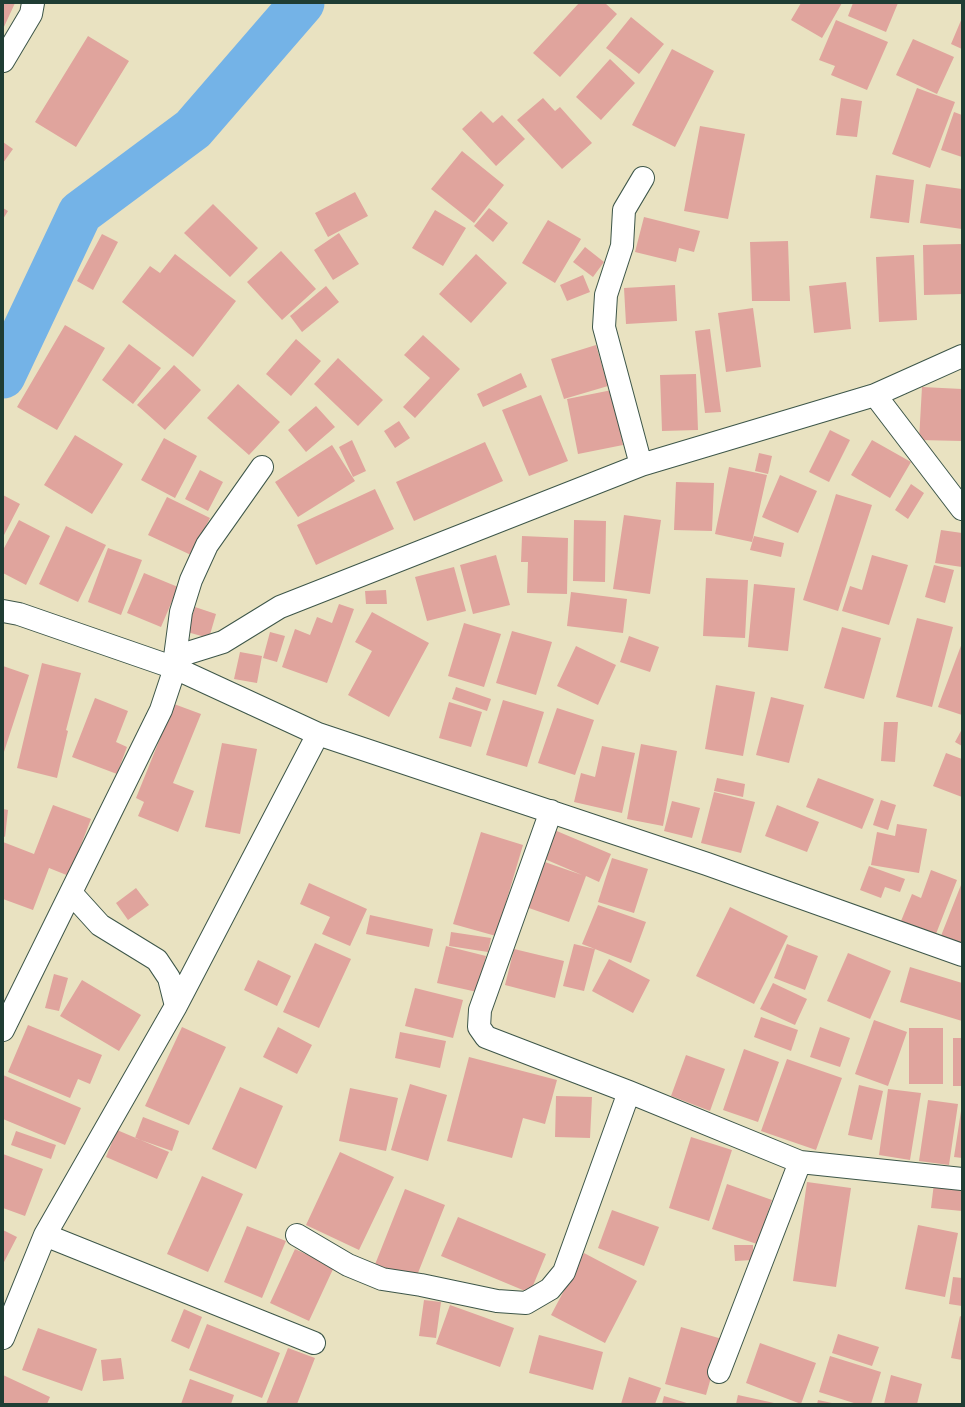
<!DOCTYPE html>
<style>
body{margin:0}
#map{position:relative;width:965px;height:1407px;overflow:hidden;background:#e9e2c1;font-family:Pangolin,sans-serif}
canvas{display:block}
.frame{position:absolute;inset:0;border:4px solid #1f3d34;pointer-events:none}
</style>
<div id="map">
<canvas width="965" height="1407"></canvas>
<div class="frame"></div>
</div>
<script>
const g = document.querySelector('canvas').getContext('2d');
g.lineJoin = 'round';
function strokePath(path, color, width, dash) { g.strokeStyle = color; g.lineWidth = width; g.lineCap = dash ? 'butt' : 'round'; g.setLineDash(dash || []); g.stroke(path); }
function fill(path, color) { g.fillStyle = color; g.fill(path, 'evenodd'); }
const river = new Path2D(`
 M3 376 80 213 193 129 302 3`);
const building = new Path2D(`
 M3 3H15L3 29Z
 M579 3H605L617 14 560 77 533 53Z
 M801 3H842L822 38 791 20Z
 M853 3H898L886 32 848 16Z
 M631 17 664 44 639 74 606 48Z
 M962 18V49L951 44Z
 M836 20 888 42 867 90 831 75 835 66 819 60Z
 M88 36 129 61 76 147 35 122Z
 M913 39 954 57 937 94 896 75Z
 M672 49 714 71 675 147 632 125Z
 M610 59 635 83 601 120 576 97Z
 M917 88 955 102 930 168 892 154Z
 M543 98 555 111 560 107 592 143 562 169 517 120Z
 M841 98 862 101 857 137 836 135Z
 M481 111 493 123 502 115 525 139 496 166 462 129Z
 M954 112 962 115V157L941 150Z
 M700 126 745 134 728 219 684 211Z
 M3 142 13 149 3 163Z
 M462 151 504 185 474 223 431 189Z
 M876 175 914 180 909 223 870 218Z
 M926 184 962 189V229L920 223Z
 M355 192 368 216 328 237 315 213Z
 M213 204 258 248 230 277 184 233Z
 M3 208 8 211 3 219Z
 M489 208 508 223 493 242 474 226Z
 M435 210 466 228 443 266 412 248Z
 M644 217 700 231 694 252 679 248 676 262 635 252Z
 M548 220 581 239 555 283 522 263Z
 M339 233 359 264 333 280 314 250Z
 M102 234 118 242 93 290 77 281Z
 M788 241 790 301H752L750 242Z
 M962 244V294L924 295 923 245Z
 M585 247 604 262 593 277 573 262Z
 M281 251 316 289 282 320 247 282Z
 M175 254 236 301 193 357 122 302 150 266 160 273Z
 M476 254 507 283 471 323 439 294Z
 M914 255 917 320 879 322 876 257Z
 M583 275 590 292 567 301 560 285Z
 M846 282 851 329 814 333 809 286Z
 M675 285 677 321 626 324 624 288Z
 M326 286 339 302 302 332 290 316Z
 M753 308 761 367 726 372 718 313Z
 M65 325 105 348 57 430 17 407Z
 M710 329 721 412 705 413 695 331Z
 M423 335 460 369 415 418 403 407 430 378 404 355Z
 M296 339 321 361 291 396 266 374Z
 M129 344 161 368 133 404 102 380Z
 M596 345 608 386 564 399 551 359Z
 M338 358 383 400 358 426 314 384Z
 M174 365 201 390 165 430 137 405Z
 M521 373 527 387 483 407 477 394Z
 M696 374 698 430 662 431 660 375Z
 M238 384 280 422 249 455 207 418Z
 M922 387 962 389V441L919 440Z
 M612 390 623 445 578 454 567 399Z
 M541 395 568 461 529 476 502 410Z
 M316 406 335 427 306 452 288 430Z
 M399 421 410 438 395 448 384 431Z
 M830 430 850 440 829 482 809 472Z
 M75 435 123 464 92 514 44 485Z
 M164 438 197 456 175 498 141 480Z
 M352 440 366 471 353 477 339 447Z
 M872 440 911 462 890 498 851 475Z
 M485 442 503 481 414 521 396 482Z
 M332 445 355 481 298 517 275 482Z
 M759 453 772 456 768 474 755 471Z
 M729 467 767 475 752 542 715 534Z
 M200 470 223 482 208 511 185 499Z
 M780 475 817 491 798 533 762 517Z
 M676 482 714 483 712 531 674 530Z
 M911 484 924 493 908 519 895 510Z
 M375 489 394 529 316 565 297 525Z
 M836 494 872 505 838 611 803 600Z
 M3 495 20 504 3 537Z
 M167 497 210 518 191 555 148 535Z
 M624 515 661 520 650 594 613 589Z
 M19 520 50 536 26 585 3 573V550Z
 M574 520 606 521 605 582 573 581Z
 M66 526 106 545 78 602 39 584Z
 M941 530 962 533V567L935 563Z
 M522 536 568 538 567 594 527 593 528 562H521Z
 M754 536 784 543 781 557 750 550Z
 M108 548 142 560 121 615 88 602Z
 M496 555 510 605 473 614 460 565Z
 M872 555 908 565 889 625 842 611 850 586 862 590Z
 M934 565 954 570 945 603 925 597Z
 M454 567 466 611 427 621 415 577Z
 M144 573 178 587 161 627 127 613Z
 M706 578 748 580 745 638 703 636Z
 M754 584 795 588 788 651 748 647Z
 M386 590 387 604H366L365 591Z
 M571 592 627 599 623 633 567 626Z
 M339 604 354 609 327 683 282 667 295 629 310 635 317 617 332 623Z
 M195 607 216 614 209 638 187 632Z
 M372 612 429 643 389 717 348 695 372 651 355 642Z
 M917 618 953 627 932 707 896 697Z
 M464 623 501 634 484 687 448 676Z
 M842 627 881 638 864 699 824 688Z
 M512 631 552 642 536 695 496 683Z
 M270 632 285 636 277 662 263 658Z
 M629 636 659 647 650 672 620 662Z
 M962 643V715L938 707Z
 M576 646 616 665 598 705 557 686Z
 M240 652 262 656 257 683 234 679Z
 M42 663 81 673 66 730 68 731 57 778 17 768Z
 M3 666 29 675 3 755Z
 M716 685 755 692 743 756 705 749Z
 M456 687 491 699 487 711 452 699Z
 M771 697 804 705 789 763 756 755Z
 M95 698 128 711 116 742 127 747 117 774 72 757Z
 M503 700 544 712 527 767 486 755Z
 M449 702 482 712 471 747 439 738Z
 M174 704 201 714 173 783 194 791 178 832 138 816 144 802 136 798Z
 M557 708 594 720 575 775 538 763Z
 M884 722H898L895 762 881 761Z
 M962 729V746L955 742Z
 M222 743 257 749 240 834 205 827Z
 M641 744 677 751 663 826 627 819Z
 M602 746 635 753 622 813 574 802 581 773 595 777Z
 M946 753 962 759V797L933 786Z
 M717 778 745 784 743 797 714 791Z
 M818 778 874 799 862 829 806 807Z
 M714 792 755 802 741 853 701 843Z
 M881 800 896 805 888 830 873 825Z
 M672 801 700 808 692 838 664 831Z
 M53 805 91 819 69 876 49 868 33 910 3 899V842L34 854Z
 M777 805 819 822 807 852 765 836Z
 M3 809 8 810 5 837 3 836Z
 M897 824 927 829 919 873 871 865 877 832 895 836Z
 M552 829 611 854 599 882 586 876 569 922 526 907 542 861 582 875 540 857Z
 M481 832 523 845 496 936 453 924Z
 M612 858 648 869 634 913 598 902Z
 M869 866 905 879 900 892 885 887 881 898 860 890Z
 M931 870 957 880 934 939 899 926 912 894 921 898Z
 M309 883 367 909 350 946 322 934 330 917 300 904Z
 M961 885H962V949L939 941Z
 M136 888 149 905 128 920 116 903Z
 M598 905 646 922 631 963 582 944Z
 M730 907 788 936 754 1004 696 976Z
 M370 915 433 929 429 947 366 934Z
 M451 932 491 938 488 952 449 946Z
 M315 943 351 959 319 1028 283 1012Z
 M574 944 595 949 584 991 563 986Z
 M787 944 818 956 805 990 774 978Z
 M446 946 486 956 477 992 437 983Z
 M514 949 564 961 555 998 505 985Z
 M848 953 891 971 870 1019 827 1001Z
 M609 959 650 980 633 1013 592 991Z
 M258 960 291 976 277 1006 244 990Z
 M910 967 962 983V1021L900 1002Z
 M54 974 68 978 59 1011 45 1008Z
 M82 980 141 1015 119 1051 60 1016Z
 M773 983 807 999 795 1025 760 1009Z
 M415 988 463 1000 453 1038 405 1026Z
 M761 1017 798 1030 791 1051 754 1037Z
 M874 1020 907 1032 888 1086 855 1074Z
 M28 1025 102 1055 90 1084 78 1079 70 1098 8 1072Z
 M182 1027 226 1047 189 1125 145 1106Z
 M278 1027 312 1045 297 1074 263 1057Z
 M820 1027 850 1038 840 1067 810 1057Z
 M909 1028H943V1084H909Z
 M400 1032 446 1041 440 1068 395 1058Z
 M953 1038H962V1086H953Z
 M744 1049 779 1062 758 1122 723 1110Z
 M686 1055 725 1069 710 1111 671 1096Z
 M469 1057 557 1080 545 1124 523 1118 512 1158 447 1141Z
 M787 1059 842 1078 816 1150 761 1131Z
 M3 1075 81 1108 65 1145 3 1119Z
 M410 1084 447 1095 428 1161 391 1150Z
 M859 1085 883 1091 872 1140 848 1135Z
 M240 1087 283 1106 256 1169 212 1149Z
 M350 1088 398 1098 386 1151 339 1141Z
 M888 1089 921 1093 910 1160 879 1155Z
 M556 1096 592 1097 590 1138 555 1137Z
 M928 1100 958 1104 949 1165 919 1161Z
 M961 1111H962V1158L954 1157Z
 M143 1117 179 1131 172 1151 135 1138Z
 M117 1130 169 1152 157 1179 106 1157Z
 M16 1131 56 1145 51 1159 11 1145Z
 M691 1137 732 1150 709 1221 669 1208Z
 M340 1152 394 1177 359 1250 306 1225Z
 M3 1154 43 1169 25 1216 3 1208Z
 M202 1176 243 1194 208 1272 167 1254Z
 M807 1182 851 1188 836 1287 793 1281Z
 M934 1183 962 1186V1211L931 1208Z
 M727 1184 772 1200 757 1244 712 1229Z
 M405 1189 445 1205 414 1283 374 1267Z
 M612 1210 659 1227 644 1266 598 1248Z
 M458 1217 546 1254 530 1293 441 1256Z
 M918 1225 958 1233 945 1297 905 1289Z
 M247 1226 286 1241 262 1298 224 1282Z
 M3 1230 17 1237 3 1264Z
 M734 1245H753V1260L735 1261Z
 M295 1249 334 1267 309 1321 270 1303Z
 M584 1253 637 1281 605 1343 551 1315Z
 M953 1277 962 1278V1306L949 1304Z
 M424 1300 441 1302 436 1338 419 1336Z
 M450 1305 514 1328 500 1367 436 1344Z
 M184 1309 202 1317 189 1349 171 1341Z
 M960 1316 962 1317V1360L951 1358Z
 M207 1324 280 1353 262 1398 189 1370Z
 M681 1327 722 1339 706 1395 665 1384Z
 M38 1328 97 1349 82 1391 22 1370Z
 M838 1334 879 1347 872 1366 832 1353Z
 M539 1335 603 1352 593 1390 529 1373Z
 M760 1343 816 1363 801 1404 746 1383Z
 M288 1348 315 1358 297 1404H266Z
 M830 1356 881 1372 871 1404H857L819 1392Z
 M121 1358 124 1379 103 1381 101 1360Z
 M3 1375 50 1397 47 1404H3Z
 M891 1375 922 1384 917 1404H884Z
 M629 1377 661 1388 655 1404H621Z
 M190 1379 234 1395 231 1404H181Z
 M738 1395 774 1403V1404H736Z
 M664 1396 690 1404H662Z
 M818 1400 832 1403V1404H817Z`);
const minor = new Path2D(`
 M3 61 31 14 33 3
 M875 395 962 509
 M641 465 604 327 606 295 622 246 624 210 643 178
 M3 611 19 614 175 668 318 734 707 864 962 955
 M175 657 181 612 191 580 207 545 262 467
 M551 811 480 1010 479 1027 486 1037 629 1092 800 1162 962 1179
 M71 893 100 925 157 960 169 978 176 1006
 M3 1030 161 710 175 668V657L223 642 280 607 641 465 875 395 962 356
 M45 1235 314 1343
 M297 1235 348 1265 382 1279 421 1285 497 1301 526 1303 550 1289 564 1272 629 1092
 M3 1338 45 1235 176 1006 318 734
 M719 1372 800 1162`);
strokePath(river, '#74b3e7', 45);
fill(building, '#e0a49d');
strokePath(minor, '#3d5649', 24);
strokePath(minor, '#fff', 22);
</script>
